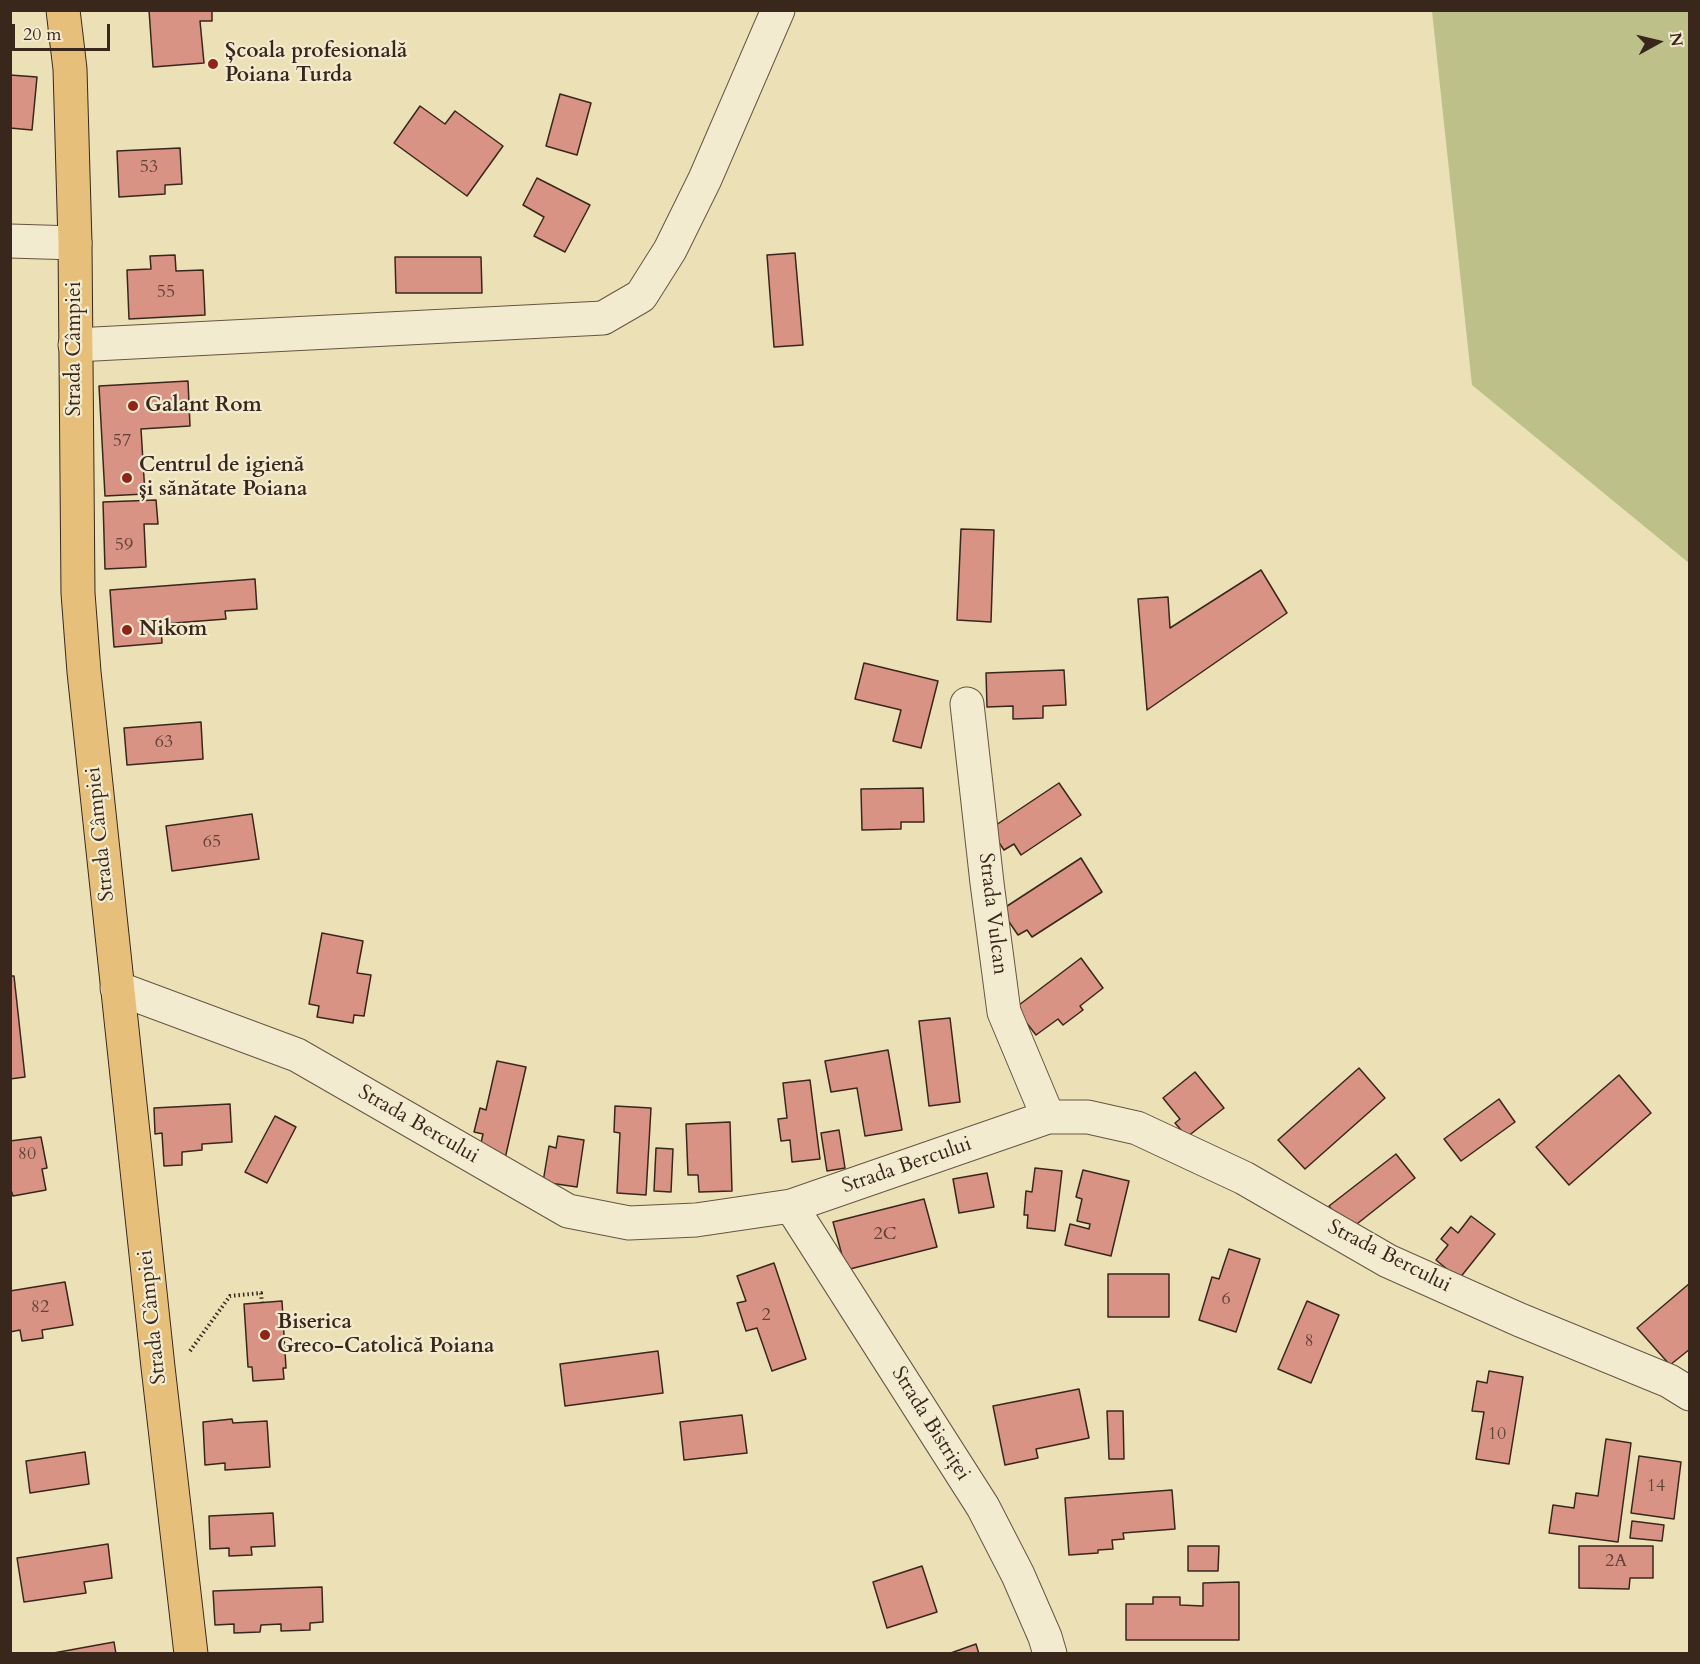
<!DOCTYPE html>
<meta charset="utf-8">
<style>
body{margin:0}
#map{position:relative;width:1700px;height:1664px;overflow:hidden;background:#ece0b6;font-family:Cardo,serif}
canvas{display:block}
.frame{position:absolute;inset:0;border:12px solid #39271c;pointer-events:none}
.north{position:absolute;left:1628px;top:12px;width:60px;height:60px;-webkit-text-stroke:4px #f3ebd0;paint-order:stroke;rotate:82deg;font-size:16px;font-weight:700;line-height:24px;text-align:center;color:#39271c}
.north::after{content:'';display:block;margin:auto;width:21px;height:27px;background:#39271c;clip-path:polygon(50% 0,100% 100%,50% 72%,0 100%)}
.scale{position:absolute;left:12px;top:24px;width:98px;height:27px;box-sizing:border-box;border:3px solid #39271c;border-top:0;padding-left:8px;font-size:18px;line-height:21px;white-space:nowrap;color:#39271c;-webkit-text-stroke:4px #f3ebd0;paint-order:stroke}
</style>
<div id="map">
<canvas width="1700" height="1664"></canvas>
<div class="frame"></div>
<div class="north">N</div>
<div class="scale">20 m</div>
</div>
<script>
const g = document.querySelector('canvas').getContext('2d');
g.lineJoin = 'round';
function fill(path, color) { g.fillStyle = color; g.fill(path, 'evenodd'); }
function strokePath(path, color, width, dash) { g.strokeStyle = color; g.lineWidth = width; g.lineCap = dash ? 'butt' : 'round'; g.setLineDash(dash || []); g.stroke(path); }
function write(font, color, halo, rows, align = 'center') {
  g.font = font + ' Cardo,serif'; g.lineWidth = 4.5; g.setLineDash([]); g.textBaseline = 'middle'; g.strokeStyle = halo; g.fillStyle = color; for (const [text, x, y, turn = 0] of rows) {
    g.save(); g.translate(x, y); g.rotate((+turn || 0) * Math.PI / 180); g.textAlign = isNaN(turn) ? turn : align; if (halo) g.strokeText(text, 0, 0); g.fillText(text, 0, 0); g.restore();
  }
}
const green = new Path2D(`
 M1432 11H1689V563L1472 385Z`);
const building = new Path2D(`
 M149 10H212V21H200L204 63 153 67Z
 M10 75 37 77 32 130 10 128Z
 M560 94 591 103 577 155 546 146Z
 M420 106 445 124 455 111 503 146 467 196 394 143Z
 M180 148 182 184 165 185V194L119 197 117 151Z
 M537 178 590 205 565 252 534 236 544 217 523 205Z
 M795 253 803 345 774 347 767 255Z
 M175 255 176 271 203 270 205 315 129 319 127 270 151 269 150 256Z
 M395 257H481L482 293H396Z
 M188 381 190 426 141 429 145 494 105 496 99 386Z
 M156 500 158 524H144L146 567 105 569 103 502Z
 M961 529 994 530 991 622 957 620Z
 M1261 570 1287 613 1147 710 1138 599 1168 597 1170 628Z
 M255 579 257 609 225 611 226 619 161 624 162 643 114 647 110 590Z
 M864 663 938 681 921 748 893 741 901 710 855 699Z
 M1064 670 1066 705 1043 706V718L1013 719V706L987 707 986 673Z
 M201 722 203 759 127 765 124 728Z
 M1059 783 1081 815 1021 855 1014 844 1004 850 990 829Z
 M923 788 924 822H901V829L862 830 861 789Z
 M252 814 259 859 172 871 166 826Z
 M1081 858 1102 892 1032 937 1027 930 1018 935 1001 910Z
 M322 933 363 941 357 973 371 975 364 1016 354 1015 353 1023 317 1017 319 1006 309 1004Z
 M1081 958 1103 988 1080 1006 1083 1010 1063 1025 1058 1019 1036 1035 1015 1008Z
 M10 976H14L25 1077 10 1079Z
 M950 1018 960 1102 929 1106 919 1021Z
 M888 1050 902 1130 865 1136 857 1088 831 1092 825 1061Z
 M497 1061 526 1067 504 1163 478 1156 483 1134 474 1132 480 1108 486 1110Z
 M1359 1068 1385 1098 1305 1169 1278 1140Z
 M1195 1072 1224 1108 1187 1137 1175 1123 1180 1119 1163 1098Z
 M1619 1075 1651 1113 1569 1185 1536 1147Z
 M810 1080 820 1159 792 1162 790 1140 781 1141 778 1119 787 1118 783 1083Z
 M1499 1099 1515 1122 1461 1161 1444 1139Z
 M230 1104 232 1142 202 1144V1150L182 1152V1165L164 1166 162 1133 155 1134 154 1108Z
 M615 1106 651 1108 646 1195 617 1193 620 1133 614 1132Z
 M275 1116 296 1127 267 1183 245 1172Z
 M730 1122 732 1191 699 1192 698 1175H688L686 1124Z
 M839 1130 845 1168 827 1171 821 1133Z
 M558 1136 584 1140 577 1187 543 1182 549 1146 556 1148Z
 M41 1137 47 1168 42 1169 46 1190 13 1196 10 1187V1141Z
 M656 1148 673 1149 671 1192 654 1191Z
 M1396 1154 1415 1178 1348 1231 1329 1206Z
 M1035 1168 1062 1171 1055 1231 1027 1228 1028 1215H1024L1026 1191 1032 1192Z
 M1083 1170 1129 1181 1111 1256 1065 1245 1070 1224 1089 1229 1090 1224 1077 1221 1082 1199 1076 1197Z
 M987 1173 994 1207 959 1213 953 1179Z
 M924 1199 937 1247 846 1270 833 1222Z
 M1471 1216 1495 1234 1459 1279 1436 1260 1448 1245 1441 1239 1451 1227 1458 1233Z
 M1229 1249 1260 1259 1236 1332 1199 1320 1212 1277 1219 1279Z
 M774 1263 806 1359 772 1371 757 1328 746 1331 737 1303 746 1301 737 1276Z
 M1108 1274H1169V1317H1108Z
 M65 1282 73 1325 42 1330 43 1338 22 1341 20 1330 10 1332V1291Z
 M1690 1283V1349L1670 1365 1637 1328Z
 M282 1301 286 1368H283L284 1379 253 1381 252 1367H248L244 1304Z
 M1307 1301 1339 1315 1311 1383 1278 1369Z
 M658 1351 663 1393 565 1406 560 1364Z
 M1489 1371 1523 1377 1509 1464 1476 1459 1484 1412 1472 1411 1477 1381 1487 1383Z
 M1079 1389 1089 1438 1036 1449 1038 1458 1005 1465 993 1406Z
 M1107 1411H1123L1124 1459H1109Z
 M742 1415 747 1453 684 1460 680 1422Z
 M232 1419 233 1423 267 1421 270 1467 225 1470V1463L205 1465 203 1422Z
 M1606 1439 1631 1443 1618 1542 1549 1533 1553 1505 1574 1508 1576 1493 1598 1496Z
 M85 1452 89 1484 30 1493 26 1461Z
 M1639 1456 1681 1462 1674 1519 1631 1513Z
 M1172 1490 1175 1529 1123 1533 1124 1539 1112 1540 1113 1549 1098 1550V1553L1069 1555 1065 1498Z
 M273 1513 275 1546 251 1547 252 1555 229 1556V1548L210 1549 209 1516Z
 M1632 1521 1664 1525 1662 1541 1630 1538Z
 M108 1544 112 1578 84 1582 86 1593 24 1602 17 1558Z
 M1188 1546H1219L1218 1571H1188Z
 M1579 1546H1653V1578H1630L1629 1589 1579 1588Z
 M922 1566 937 1612 887 1628 873 1582Z
 M1239 1582V1640H1126V1604H1153V1597H1180V1605L1203 1606V1583Z
 M322 1587 323 1622 310 1623V1630L281 1631V1624L261 1625 260 1632 234 1633V1624L215 1625 213 1591Z
 M114 1642 116 1654H48Z
 M976 1644 979 1654H948Z`);
const path = new Path2D(`
 M190 1351 230 1296 261 1293 262 1303`);
const minor = new Path2D(`
 M10 241 75 243
 M75 345 603 318 641 296 670 250 705 179 778 10
 M967 704 987 883 1004 1012 1048 1117
 M117 988 297 1055 568 1211 629 1223 696 1220 791 1206 1048 1117H1088L1137 1128 1244 1178 1388 1261 1520 1320 1669 1381 1690 1394
 M791 1206 983 1507 1018 1575 1045 1637 1050 1654`);
const major = new Path2D(`
 M63 10 70 69 75 243 78 593 84 672 158 1367 191 1654`);
const markers = [
 [213,64,6,"#8f2418"],
 [133,406,6,"#8f2418"],
 [127,478,6,"#8f2418"],
 [127,630,6,"#8f2418"],
 [265,1335,6,"#8f2418"]
];
const numberNames = [
 ["53",149,168],
 ["55",166,293],
 ["57",122,442],
 ["59",124,546],
 ["63",164,743],
 ["65",212,843],
 ["80",27,1155],
 ["2C",885,1235],
 ["6",1226,1300],
 ["82",40,1308],
 ["2",766,1316],
 ["8",1309,1342],
 ["10",1497,1435],
 ["14",1656,1487],
 ["2A",1616,1562]
];
const poiNames = [
 ["Școala profesională",225,52],
 ["Poiana Turda",225,76],
 ["Galant Rom",145,406],
 ["Centrul de igienă",139,466],
 ["și sănătate Poiana",139,490],
 ["Nikom",139,630],
 ["Biserica",277,1323],
 ["Greco-Catolică Poiana",277,1347]
];
const streetNames = [
 ["Strada Câmpiei",75,349,-90],
 ["Strada Câmpiei",101,834,-96],
 ["Strada Vulcan",992,914,83],
 ["Strada Bercului",418,1125,30],
 ["Strada Bercului",907,1166,-19],
 ["Strada Bercului",1389,1257,27],
 ["Strada Câmpiei",153,1317,-96],
 ["Strada Bistriței",930,1424,58]
];
fill(green, '#bec089');
fill(building, '#d99384');
strokePath(building, '#39271c', 1.5);
strokePath(minor, '#665542', 35);
strokePath(major, '#39271c', 35);
strokePath(path, '#39271c', 4, [1.5, 3]);
strokePath(minor, '#f3ebd0', 33);
strokePath(major, '#e6c07b', 33);
for (const [x, y, r, color] of markers) { const dot = new Path2D(); dot.arc(x, y, r, 0, 2 * Math.PI); g.fillStyle = color; g.fill(dot); strokePath(dot, '#f3ebd0', 2); }
write('18px', '#614236', null, numberNames);
write('bold 21px', '#39271c', '#f3ebd0', poiNames, 'left');
write('21px', '#39271c', '#f3ebd0', streetNames);
</script>
